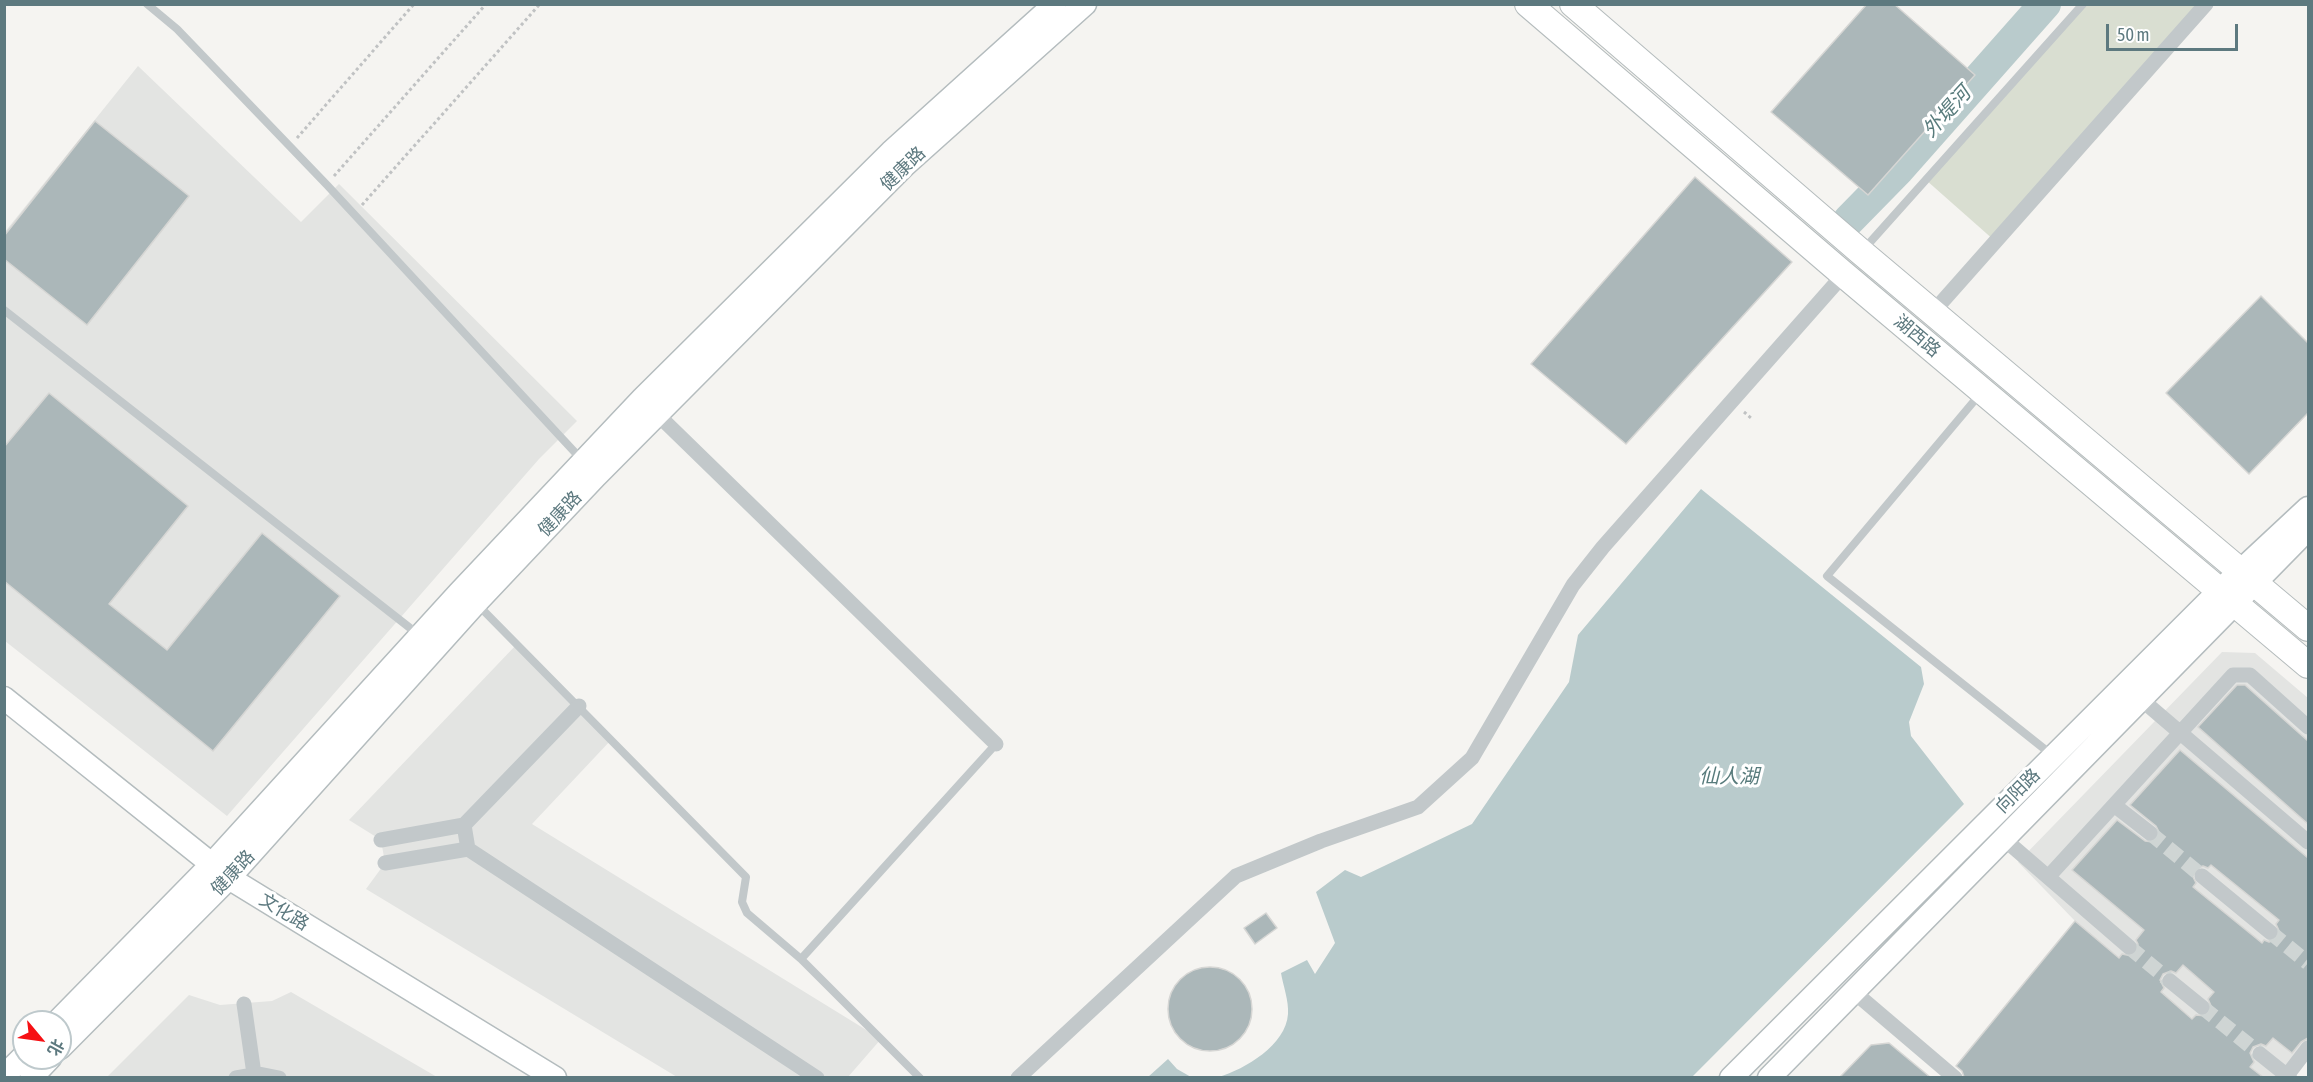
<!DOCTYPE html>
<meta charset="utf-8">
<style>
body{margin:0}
#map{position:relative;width:2313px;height:1082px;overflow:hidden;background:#f5f4f1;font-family:"Asap Condensed","Noto Sans SC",sans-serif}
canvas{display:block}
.frame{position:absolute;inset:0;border:6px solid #5d797f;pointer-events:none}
.north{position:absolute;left:12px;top:1010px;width:60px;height:60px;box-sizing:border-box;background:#fff;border:2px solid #bec9cc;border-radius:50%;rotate:119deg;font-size:16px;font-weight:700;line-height:24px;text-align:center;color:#5d797f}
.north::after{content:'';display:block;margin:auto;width:21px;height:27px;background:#f61014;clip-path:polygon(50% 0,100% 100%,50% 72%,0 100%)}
.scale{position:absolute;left:2106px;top:24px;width:132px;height:27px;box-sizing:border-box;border:3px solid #5d797f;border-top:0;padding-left:8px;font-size:18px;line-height:21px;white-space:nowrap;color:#5d797f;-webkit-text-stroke:4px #fff;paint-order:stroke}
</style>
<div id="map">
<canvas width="2313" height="1082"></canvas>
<div class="frame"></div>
<div class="north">北</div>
<div class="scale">50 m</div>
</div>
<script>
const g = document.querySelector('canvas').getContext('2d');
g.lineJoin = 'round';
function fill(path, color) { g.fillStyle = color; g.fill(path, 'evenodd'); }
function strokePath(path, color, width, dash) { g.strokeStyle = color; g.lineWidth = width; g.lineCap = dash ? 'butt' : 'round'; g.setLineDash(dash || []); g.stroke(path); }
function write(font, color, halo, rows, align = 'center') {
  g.font = font + ' "Asap Condensed","Noto Sans SC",sans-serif'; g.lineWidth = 6; g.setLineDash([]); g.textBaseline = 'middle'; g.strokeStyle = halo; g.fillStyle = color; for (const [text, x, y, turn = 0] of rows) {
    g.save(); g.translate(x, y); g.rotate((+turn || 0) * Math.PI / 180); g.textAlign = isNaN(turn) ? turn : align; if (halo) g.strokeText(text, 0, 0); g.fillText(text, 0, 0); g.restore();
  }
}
const built = new Path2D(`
 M138 66 301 222 339 184 577 421 539 459 227 816 5 641 4 233Z
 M517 644 611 740 532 824 881 1039 848 1077H677L366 889 385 863 381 840 349 820Z
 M2222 652 2255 653 2308 698V1048L2285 1077H2263L2075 921 2018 862Z
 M291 992 437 1077 106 1078 189 995 220 1005 272 1001Z`);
const green = new Path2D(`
 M2083 5H2206L1995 241 1926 180Z`);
const water = new Path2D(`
 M1701 489 1921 667 1924 684 1909 722 1911 736 1964 804 1692 1077H1219C1245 1069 1286 1045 1288 1014 1289 1001 1283 985 1281 973L1307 960 1315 974 1335 943 1316 892 1345 870 1361 877 1472 824 1569 682 1578 635Z
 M1168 1059 1177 1069 1191 1077H1148Z`);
const river = new Path2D(`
 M1849 220 1899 169 2045 4`);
const building = new Path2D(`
 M1867 4H1894L1975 75 1868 195 1771 112Z
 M95 121 189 196 87 325 4 259V236Z
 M1695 177 1792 262 1626 444 1531 364Z
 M2261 296 2308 343V413L2249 474 2166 393Z
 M49 393 188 506 109 604 167 650 262 533 340 596 213 751 4 581V447Z
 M2237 685H2245L2308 741V824L2198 727Z
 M2180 750 2308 858V1038L2301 1042 2292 1053 2273 1038 2266 1046 2261 1044 2253 1047 2250 1053 2254 1062 2250 1067 2263 1077H1964L1962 1071 1956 1066 2075 921 2119 958 2122 954 2132 956 2137 953 2138 944 2136 940 2144 930 2072 870 2117 820 2145 841 2153 842 2157 839 2160 834 2156 826 2130 805ZM2211 865 2279 920 2276 924 2280 933 2277 939 2269 942 2264 940 2262 943 2193 887 2196 883 2192 875 2195 869 2203 866 2208 868ZM2183 965 2214 992 2208 999 2212 1008 2206 1016 2196 1015 2192 1019 2161 992 2164 988 2160 980 2163 974 2171 971 2176 973Z
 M1266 913 1277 928 1255 944 1244 928Z
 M1168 1009a42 42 0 1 1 84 0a42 42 0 1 1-84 0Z
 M1889 1043 1930 1077H1840L1871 1045Z`);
const streetTunnel = new Path2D(`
 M2150 833 2202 876
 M2270 932 2308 963
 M2129 947 2170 981
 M2202 1007 2260 1054`);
const path = new Path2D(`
 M297 138 414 4
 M334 176 486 4
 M362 205 540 4
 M1744 412 1751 418`);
const lane = new Path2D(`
 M147 4 177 29 327 185 582 460
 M1864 249 2083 4
 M4 310 419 635
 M1980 394 1827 576 2052 755
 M477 604 746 877 742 902 747 913 801 959 920 1078
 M801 959 996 744`);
const street = new Path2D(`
 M1933 312 2206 4
 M657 414 996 744
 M2142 700 2308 842
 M579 706 464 825 468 849 817 1078
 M2114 805 2150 833
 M2004 839 2129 947
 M381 840 464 825
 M385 863 468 849
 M2049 876 2233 675H2250L2308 727
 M2202 876 2270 932
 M2170 981 2202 1007
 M1854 992 1955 1078
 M244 1004 254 1074
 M2260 1054 2290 1078
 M236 1078 259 1074 279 1078
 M1018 1078 1236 876 1321 841 1418 807 1472 758 1573 585 1603 547 1844 274
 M2285 1078 2308 1048`);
const secondary = new Path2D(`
 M4 698 229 878 555 1078
 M57 1022 212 864 459 593 643 398 891 152 1055 4
 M60 1048 229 878 476 603 596 476 905 165 1085 4
 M4 1076 24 1056
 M31 1078 50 1058
 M1731 1078 2220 590 2308 508
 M1769 1078 2308 529`);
const primary = new Path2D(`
 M1528 4 1842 273 2308 665
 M1573 4 1861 252 2308 628`);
const streetNames = [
 ["健康路",903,169,-44],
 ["湖西路",1917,336,40],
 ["健康路",560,514,-47],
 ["向阳路",2018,791,-45],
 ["健康路",233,873,-47],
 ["文化路",284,912,31]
];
const waterNames = [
 ["外堤河",1947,112,-48],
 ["仙人湖",1729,777]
];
fill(built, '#e3e4e2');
fill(green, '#d9ded1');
fill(water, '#b9cbcc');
strokePath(river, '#b9cbcc', 32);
fill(building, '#abb7b9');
strokePath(building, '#d6d6d4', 1.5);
strokePath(streetTunnel, '#cfd5d4', 15, [15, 8]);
strokePath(secondary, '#b4bcbe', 25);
strokePath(primary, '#b5bcbd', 28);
strokePath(path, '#c0c2c3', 3, [3, 3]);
strokePath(lane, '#c2c8ca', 8);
strokePath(street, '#c2c8ca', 15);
strokePath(secondary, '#fff', 22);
strokePath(primary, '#fff', 26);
write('18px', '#5d797f', '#fff', streetNames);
write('italic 20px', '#587b7c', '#fff', waterNames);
</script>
